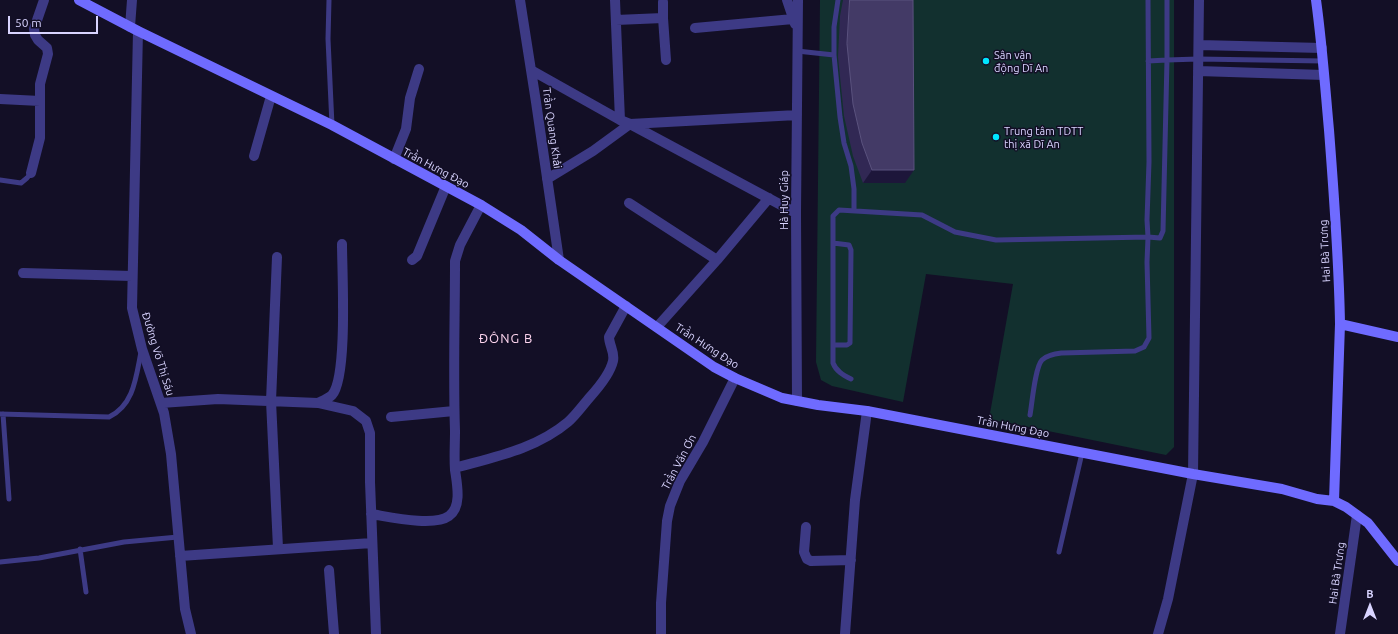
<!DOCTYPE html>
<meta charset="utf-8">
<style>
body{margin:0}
#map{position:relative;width:1398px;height:634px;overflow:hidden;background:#130f26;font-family:Ubuntu,sans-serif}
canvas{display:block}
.north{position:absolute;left:1350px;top:586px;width:40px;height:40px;-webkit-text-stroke:3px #130f26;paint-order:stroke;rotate:0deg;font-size:11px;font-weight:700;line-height:16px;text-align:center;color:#d9d4ff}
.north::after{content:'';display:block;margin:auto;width:14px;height:18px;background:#d9d4ff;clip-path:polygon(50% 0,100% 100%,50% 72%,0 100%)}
.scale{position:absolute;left:8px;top:16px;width:90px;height:18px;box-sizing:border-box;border:2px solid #d9d4ff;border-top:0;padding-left:5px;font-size:12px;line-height:14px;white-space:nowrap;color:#d9d4ff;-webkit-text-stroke:3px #130f26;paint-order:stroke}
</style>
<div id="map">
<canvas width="1398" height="634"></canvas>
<div class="north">B</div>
<div class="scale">50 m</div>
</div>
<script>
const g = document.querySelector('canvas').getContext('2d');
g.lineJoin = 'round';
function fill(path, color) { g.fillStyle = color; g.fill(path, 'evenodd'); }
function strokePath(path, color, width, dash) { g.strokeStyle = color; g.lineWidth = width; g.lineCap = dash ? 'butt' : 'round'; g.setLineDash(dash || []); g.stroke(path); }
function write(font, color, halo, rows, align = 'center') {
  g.font = font + ' Ubuntu,sans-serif'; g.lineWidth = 3; g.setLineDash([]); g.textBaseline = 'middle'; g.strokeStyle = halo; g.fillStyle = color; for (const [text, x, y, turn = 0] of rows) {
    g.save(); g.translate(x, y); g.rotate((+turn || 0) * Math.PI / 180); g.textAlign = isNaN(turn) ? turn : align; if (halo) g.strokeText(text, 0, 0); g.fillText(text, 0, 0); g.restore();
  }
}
const green = new Path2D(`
 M820 0H1174V447L1166 455 989 419 1013 284 926 274 903 402 832 386 821 380 816 362Z`);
const lane = new Path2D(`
 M329 0 328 39 332 125
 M1167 0V60L1198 59 1323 61
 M797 51 834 55V27L838 0
 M834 55 840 117 844 143 851 166 854 189V210
 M0 180 21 183 27 178 31 173
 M833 345H847L850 343 851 250 849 245 833 243
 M851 379C843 375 836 371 833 363V216L839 210 922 215 955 232 996 240 1148 237 1147 220 1149 162 1148 0
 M0 414 109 417C134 405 136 377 141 352
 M3 414 9 499
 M1030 415C1032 404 1035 367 1042 360 1047 355 1055 354 1062 353L1135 351 1144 347 1149 338 1147 262 1148 237 1160 238 1163 231 1167 60 1148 61
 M80 549 86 592
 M1059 552 1082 453
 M0 562 39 558 124 542 178 537`);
const street = new Path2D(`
 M520 0 536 102 559 260
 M615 0 620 120
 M787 0 795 24
 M663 2V18
 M616 20 663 18 666 60
 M130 27 132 0
 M695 28 793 19
 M138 31 132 308 142 349 164 413 171 454 185 609 191 634
 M1199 45 1322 48
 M531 70 620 120 630 124 796 213
 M1198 71 1324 75
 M0 99 40 101
 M254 156 271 96
 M394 159 406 129 410 98 419 69
 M31 173 40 138V84L48 54 47 48 38 40 35 35 34 29 44 0
 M547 179 593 151 630 124 797 115
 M629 203 717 260
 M277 257 271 401 278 548
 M412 260 417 256 446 186
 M23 273 132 276
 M657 327 717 260 769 198
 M797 401 796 213 798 0
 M161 403 218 399 318 403C322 401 329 398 332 395 348 377 342 271 342 244
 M318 403 353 411 366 421 370 433V482L376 634
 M391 417 454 411
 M455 468C494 457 536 449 568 422 576 415 583 405 590 397 599 387 610 374 613 361 615 352 609 345 609 337L626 306
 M371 514C390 517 434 527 449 516 462 507 457 484 455 470 454 457 455 444 455 431 453 374 455 318 455 261L460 245 481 205
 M806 527 804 552 807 559 811 561 851 560
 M180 556 372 543
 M329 570 334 634
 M661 634V603L667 521 670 506 680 481 703 442 735 378
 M845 634 855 500 867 411
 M1158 634 1168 599 1193 474 1199 0
 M1340 634 1357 515`);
const secondary = new Path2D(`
 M79 0 138 31 332 125 481 205 521 230 559 260 714 367 735 378 782 398 818 405 867 411 1193 474 1282 489 1317 499 1334 501 1346 507 1368 523 1398 561
 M1316 0C1322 43 1325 86 1329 130 1334 195 1339 259 1340 324L1334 501
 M1340 324 1398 337`);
const wall = new Path2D(`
 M843 0H913L905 183H863L853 156 844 116 838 57 840 16Z`);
const shadedWall = new Path2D(`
 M872 170H914L905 183H863Z`);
const building = new Path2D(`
 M850 0H913L914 170H872L862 143 853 104 847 44Z`);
const markers = [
 [986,61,4,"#00e5ff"],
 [996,137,4,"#00e5ff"]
];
const poiNames = [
 ["Sân vận",994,55],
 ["động Dĩ An",994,68],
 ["Trung tâm TDTT",1004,131],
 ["thị xã Dĩ An",1004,144]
];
const streetNames = [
 ["Trần Quang Khải",552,128,82],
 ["Trần Hưng Đạo",436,168,28],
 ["Hà Huy Giáp",784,200,-90],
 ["Hai Bà Trưng",1325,251,-93],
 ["Trần Hưng Đạo",707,346,33],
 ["Đường Võ Thị Sáu",158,354,73],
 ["Trần Hưng Đạo",1013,427,11],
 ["Trần Văn Ơn",679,462,-62],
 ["Hai Bà Trưng",1337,573,-82]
];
const quarterNames = [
 ["ĐÔNG B",506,339]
];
fill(green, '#12302f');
strokePath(lane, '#3d3a85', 5);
strokePath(street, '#3d3a85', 10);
strokePath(secondary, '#6f6bff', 10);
fill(wall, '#312854');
fill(shadedWall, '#1d163a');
fill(building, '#433a66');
strokePath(building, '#5a527e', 1);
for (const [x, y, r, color] of markers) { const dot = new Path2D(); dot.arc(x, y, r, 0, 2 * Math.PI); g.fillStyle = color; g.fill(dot); strokePath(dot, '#130f26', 1.5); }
write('11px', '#d9d4ff', '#130f26', poiNames, 'left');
write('11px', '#d9d4ff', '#130f26', streetNames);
g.letterSpacing = '1px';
write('13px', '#ffd6f0', '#130f26', quarterNames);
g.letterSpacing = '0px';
</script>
